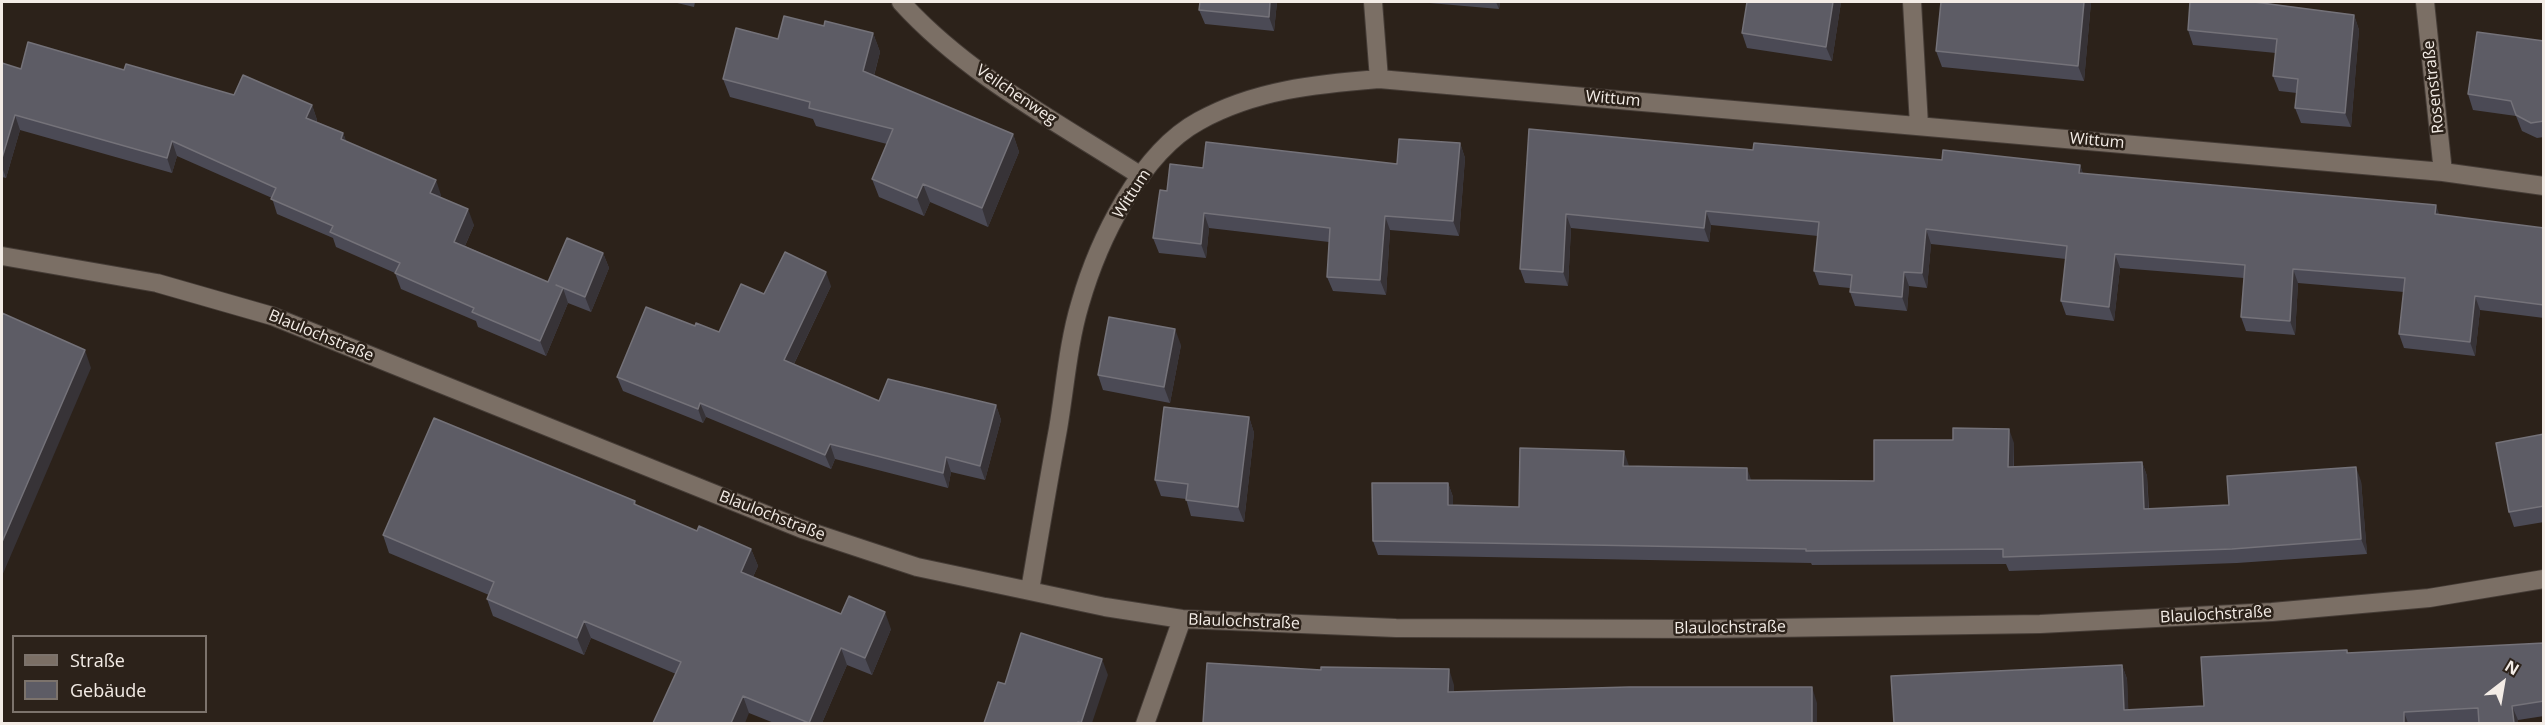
<!DOCTYPE html>
<meta charset="utf-8">
<style>
body{margin:0}
#map{position:relative;width:2545px;height:725px;overflow:hidden;background:#2c221a;font-family:"Open Sans",sans-serif}
canvas{display:block}
.frame{position:absolute;inset:0;border:3px solid #f3ece6;pointer-events:none}
.legend{position:absolute;left:12px;top:635px;width:195px;height:78px;box-sizing:border-box;background:#2c221a;border:2px solid #7c736c;margin:0;padding:8px 10px;list-style:none;font-size:18px;color:#f3ece6}
.legend li{display:flex;align-items:center;gap:12px;height:30px}
.legend b{width:30px;border:2px solid #7c736c}
.north{position:absolute;left:2473px;top:653px;width:60px;height:60px;-webkit-text-stroke:4px #2c221a;paint-order:stroke;rotate:31deg;font-size:16px;font-weight:700;line-height:24px;text-align:center;color:#f3ece6}
.north::after{content:'';display:block;margin:auto;width:21px;height:27px;background:#f3ece6;clip-path:polygon(50% 0,100% 100%,50% 72%,0 100%)}
</style>
<div id="map">
<canvas width="2545" height="725"></canvas>
<div class="frame"></div>
<ul class="legend">
<li><b style="height:8px;background:#7b6f65"></b>Straße</li>
<li><b style="height:16px;background:#5d5c65"></b>Gebäude</li>
</ul>
<div class="north">N</div>
</div>
<script>
const g = document.querySelector('canvas').getContext('2d');
g.lineJoin = 'round';
function strokePath(path, color, width, dash) { g.strokeStyle = color; g.lineWidth = width; g.lineCap = dash ? 'butt' : 'round'; g.setLineDash(dash || []); g.stroke(path); }
function fill(path, color) { g.fillStyle = color; g.fill(path, 'evenodd'); }
function write(font, color, halo, rows, align = 'center') {
  g.font = font + ' "Open Sans",sans-serif'; g.lineWidth = 5; g.setLineDash([]); g.textBaseline = 'middle'; g.strokeStyle = halo; g.fillStyle = color; for (const [text, x, y, turn = 0] of rows) {
    g.save(); g.translate(x, y); g.rotate((+turn || 0) * Math.PI / 180); g.textAlign = isNaN(turn) ? turn : align; if (halo) g.strokeText(text, 0, 0); g.fillText(text, 0, 0); g.restore();
  }
}
const street = new Path2D(`
 M901 2C967 75 1059 123 1141 176
 M1373 2 1379 79
 M1912 2 1919 125
 M2425 2 2443 172
 M2 256 157 283 272 316 802 529 917 567 1105 607 1182 619 1396 628 1705 629 2040 624 2272 612 2429 598 2544 579
 M1030 590C1039 537 1048 483 1058 429 1065 388 1068 344 1080 304 1098 241 1140 153 1199 121 1255 90 1316 84 1379 79L2443 172 2544 186
 M1145 724 1182 619`);
const wall = new Path2D(`
 M673 2H695L694 7Z
 M1277 2 1274 31 1205 24 1199 10Z
 M1418 2H1500L1499 9Z
 M1747 2H1841L1832 61 1747 48 1742 33Z
 M1941 2H2091L2084 81 1942 67 1936 51Z
 M2190 2H2258L2354 15 2359 30 2351 127 2301 123 2295 108 2297 93 2279 91 2273 76 2276 53 2193 45 2188 30Z
 M824 26 873 33 880 52 874 76 1013 134 1019 152 988 227 930 202 924 216 879 197 872 179 887 144 816 126 813 119 730 97 723 79 778 39Z
 M2544 41V137L2537 138 2522 131 2516 116 2473 110 2468 94Z
 M2 63 21 69 124 70 234 95 312 105 317 120V122L343 133 346 141 441 195 440 197 474 225 465 246 548 282 603 253 609 268 591 312 568 303 546 356 478 327 476 321 401 289 395 273 336 247 333 238 277 214 272 198 177 156 172 173 20 130 6 178 2 177Z
 M1529 129 1753 150 1942 160 2080 165 2083 174 2439 215 2544 228V318L2480 310 2475 356 2404 348 2399 334 2404 292 2298 283 2295 335 2246 331 2241 317 2244 278 2120 268 2114 321 2066 315 2061 301 2066 259 1931 244 1927 288 1909 286 1907 311 1855 306 1850 292V288L1819 285 1814 271 1818 236 1711 225 1709 242 1571 228 1568 286 1525 283 1520 269Z
 M1460 143 1465 158 1459 236 1390 230 1386 295 1333 291 1327 277 1329 242 1209 228 1206 258 1159 253 1153 238 1167 191 1203 168 1397 164Z
 M831 286 794 364 879 401 996 405 1001 420 985 480 951 472 948 488 835 459 831 469 706 417 703 423 623 391 617 377 695 326 719 332 764 294Z
 M1181 345 1170 403 1103 390 1098 375Z
 M1249 417 1254 433 1244 522 1191 516 1186 499 1161 496 1155 480Z
 M2544 434V522L2514 527 2509 512Z
 M2014 443V467L2142 462 2147 476 2149 509 2229 505 2361 481 2367 554 2237 563 2009 571 2006 564 1812 565 1811 563 1378 555 1373 541 1448 483 1453 497V505L1519 507 1629 466 1752 480 1874 481Z
 M635 501 636 505 697 531 751 549 758 566 753 577 841 614 891 629 872 675 847 665 822 723H774L749 713 676 674 591 638 584 655 493 616 487 599 489 595 389 553 383 535Z
 M2544 643V716L2518 720V723H2479V722L2457 723H1894L2122 665 2127 679 2128 710 2204 706 2347 650 2348 653Z`);
const shadedWall = new Path2D(`
 M1270 2H1277L1274 31 1269 17Z
 M1496 2H1500L1499 9Z
 M1833 2H1841L1832 61 1826 47Z
 M2084 2H2091L2084 81 2078 66Z
 M2354 15 2359 30 2351 127 2345 113Z
 M873 33 880 52 870 90 863 71Z
 M312 105 317 120 312 133 306 118Z
 M15 115 20 130 6 178 2 167V158Z
 M343 133 349 149 341 139Z
 M1013 134 1019 152 988 227 982 208Z
 M172 141 177 156 172 173 167 158Z
 M1460 143 1465 158 1459 236 1453 221Z
 M2080 165 2085 179 2079 173Z
 M436 180 441 195 435 208 430 193Z
 M923 184 930 202 924 216 917 198Z
 M2436 205 2441 219 2435 214Z
 M468 209 474 225 460 257 454 242Z
 M1706 211 1711 225 1709 242 1704 228Z
 M1204 213 1209 228 1206 258 1201 244Z
 M1566 214 1571 228 1568 286 1563 272Z
 M1385 216 1390 230 1386 295 1380 280Z
 M1926 229 1931 244 1927 288 1922 273Z
 M603 253 609 268 591 312 585 297Z
 M2115 254 2120 268 2114 321 2109 307Z
 M2293 269 2298 283 2295 335 2290 321Z
 M826 272 831 286 789 374 784 360Z
 M1904 272 1909 286 1907 311 1902 297Z
 M563 288 568 303 546 356 540 341Z
 M2475 296 2480 310 2475 356 2470 342Z
 M1175 329 1181 345 1170 403 1164 387Z
 M85 350 91 368 2 576V542Z
 M700 403 706 417 703 423 698 409Z
 M996 405 1001 420 985 480 980 466Z
 M1249 417 1254 433 1244 522 1238 507Z
 M2009 429 2014 443 2013 481 2008 467Z
 M830 444 835 459 831 469 825 455Z
 M1624 451 1629 466V481L1623 466Z
 M946 457 951 472 948 488 943 473Z
 M2142 462 2147 476 2149 523 2144 509Z
 M2356 467 2361 481 2367 554 2361 539Z
 M1747 468 1752 482 1747 480Z
 M1448 483 1453 497V519L1448 505Z
 M751 549 758 566 747 589 741 572Z
 M885 612 891 629 872 675 865 658Z
 M584 621 591 638 584 655 577 638Z
 M841 648 847 665 822 723H809Z
 M1102 659 1108 675 1092 723H1081Z
 M2122 665 2127 679 2129 723 2124 710Z
 M1449 669 1454 685V707L1448 692Z
 M1812 687 1817 703V723H1812Z
 M743 696 749 713 745 723H731Z
 M2512 706 2518 720V723H2514Z
 M2404 712 2408 723H2404Z`);
const building = new Path2D(`
 M1200 2H1270L1269 17 1199 10Z
 M1747 2H1833L1826 47 1742 33Z
 M1941 2H2084L2078 66 1936 51Z
 M2190 2H2254L2354 15 2345 113 2295 108 2298 79 2273 76 2277 39 2188 30Z
 M784 16 824 26 825 21 873 33 863 71 1013 134 982 208 923 184 917 198 872 179 893 129 809 108 810 102 723 79 736 28 778 39Z
 M2477 32 2544 41V121L2531 123 2516 115 2511 101 2468 94Z
 M28 42 124 70 126 64 234 95 243 75 312 105 306 118 343 133 341 139 436 180 430 193 468 209 454 242 548 282 567 238 603 253 585 297 556 285 563 288 540 341 472 312 474 308 395 273 400 263 330 232 333 226 271 199 276 188 172 141 167 158 15 115 2 158V63L21 69Z
 M1529 129 1753 150 1754 143 1942 160 1943 150 2080 165 2079 173 2436 205 2435 214 2544 228V305L2475 296 2470 342 2399 334 2405 278 2293 269 2290 321 2241 317 2245 265 2115 254 2109 307 2061 301 2067 246 1926 229 1922 273 1904 272 1902 297 1850 292 1852 275 1814 271 1819 222 1706 211 1704 228 1566 214 1563 272 1520 269Z
 M1399 139 1460 143 1453 221 1385 216 1380 280 1327 277 1330 228 1204 213 1201 244 1153 238 1160 190 1167 191 1170 164 1203 168 1206 142 1397 164Z
 M785 252 826 272 784 360 879 401 888 379 996 405 980 466 946 457 943 473 830 444 825 455 700 403 698 409 617 377 646 307 695 326 696 323 719 332 741 284 764 294Z
 M2 313 85 350 2 542Z
 M1109 317 1175 329 1164 387 1098 375Z
 M1164 407 1249 417 1238 507 1186 500 1188 484 1155 480Z
 M434 418 635 501 634 504 697 531 699 526 751 549 741 572 841 614 849 596 885 612 865 658 841 648 809 723 743 696 731 723H653L681 662 584 621 577 638 487 599 494 582 383 535Z
 M1953 428 2009 429 2008 467 2142 462 2144 509 2229 505 2227 476 2356 467 2361 539 2232 549 2003 557V549L1806 551V549L1373 541 1372 483H1448V505L1519 507 1520 448 1624 451 1623 466 1747 468V480L1874 481V440H1953Z
 M2544 434V506L2509 512 2496 443Z
 M1021 633 1102 659 1081 723 1078 722 1077 723H984L998 682 1005 684Z
 M2544 643V701L2512 706 2514 723H2479L2478 708 2404 712V723H1894L1891 676 2122 665 2124 710 2204 706 2201 657 2347 650V653Z
 M1207 663 1321 670V667L1449 669 1448 692 1629 687H1812V723H1203Z`);
const streetNames = [
 ["Rosenstraße",2434,87,-96],
 ["Veilchenweg",1016,95,34],
 ["Wittum",1613,99,5],
 ["Wittum",2097,141,5],
 ["Wittum",1132,194,-57],
 ["Blaulochstraße",321,336,22],
 ["Blaulochstraße",772,516,21],
 ["Blaulochstraße",2216,615,-3],
 ["Blaulochstraße",1244,622,2],
 ["Blaulochstraße",1730,628,-1]
];
strokePath(street, '#453c36', 20);
strokePath(street, '#7b6f65', 18);
fill(wall, '#4b4a55');
fill(shadedWall, '#373337');
fill(building, '#5d5c65');
strokePath(building, '#747279', 1.5);
write('16px', '#f3ece6', '#2c221a', streetNames);
</script>
